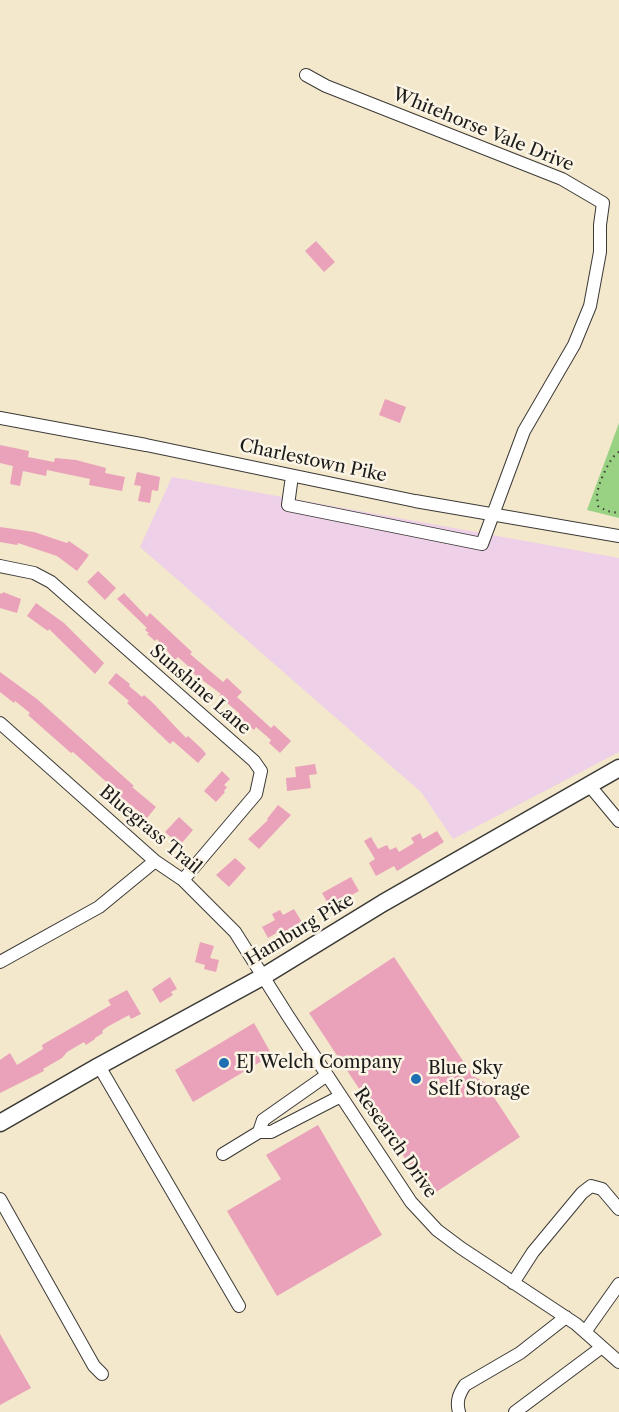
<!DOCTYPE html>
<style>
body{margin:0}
canvas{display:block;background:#f3e7cc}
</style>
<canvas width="619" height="1412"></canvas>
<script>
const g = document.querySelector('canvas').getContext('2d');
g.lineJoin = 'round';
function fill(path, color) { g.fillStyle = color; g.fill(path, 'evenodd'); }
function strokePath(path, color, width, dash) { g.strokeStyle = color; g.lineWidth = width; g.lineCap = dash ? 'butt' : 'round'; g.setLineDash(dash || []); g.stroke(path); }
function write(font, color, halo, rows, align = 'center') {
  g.font = font + ' "Libre Caslon Text",serif'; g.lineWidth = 5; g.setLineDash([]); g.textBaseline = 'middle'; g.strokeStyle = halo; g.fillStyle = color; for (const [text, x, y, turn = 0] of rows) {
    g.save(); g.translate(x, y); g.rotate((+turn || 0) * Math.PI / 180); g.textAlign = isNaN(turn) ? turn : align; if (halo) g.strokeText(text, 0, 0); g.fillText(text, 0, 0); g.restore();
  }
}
const built = new Path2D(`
 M172 477 619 558V752L453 839 421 792 140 547Z`);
const green = new Path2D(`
 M619 423V518L587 510Z`);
const building = new Path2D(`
 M316 241 335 262 324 272 305 251Z
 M385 399 406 407 400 423 379 415Z
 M0 445 29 451 28 457 54 462 55 458 76 460 106 468 105 473 125 477 122 491 89 485 90 479 47 470 46 476 23 471 20 486 10 484 13 466 0 463Z
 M137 472 160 477 158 491 152 490 150 503 138 501 141 486 134 485Z
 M0 527 34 532 67 543 69 541 89 555 77 571 57 556 18 543 17 545 0 542Z
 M98 571 116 588 105 600 87 582Z
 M3 592 21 599 17 613 0 608V593L2 594Z
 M124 593 147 617 150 613 192 652 190 654 223 682 227 678 242 692 237 697 271 728 274 725 291 741 280 753 269 743 271 740 256 727 254 730 238 716 240 714 219 696 221 694 189 670 190 668 178 657 175 660 157 639 155 641 147 634 149 633 145 630 147 628 117 599Z
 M36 603 64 623 104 663 95 674 49 629 48 631 27 616Z
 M0 672 37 699 134 786 132 787 156 807 147 818 122 798 111 788 112 787 73 752 71 753 46 731 28 715 30 713 15 701 14 703 0 692Z
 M116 673 130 684 129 686 142 697 144 695 153 703 186 738 188 736 202 749 206 754 198 763 173 741 170 744 127 703 129 701 108 683Z
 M315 764 317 774 309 775 311 788 287 791 286 778 296 777 295 767Z
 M222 771 230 779 224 785 227 787 224 791 225 792 216 802 204 791Z
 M278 805 291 815 259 849 248 839 268 820 267 819Z
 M179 817 193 830 180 845 165 832Z
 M437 831 444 842 397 871 394 866 376 876 369 863 375 859 364 841 371 837 378 849 387 845 390 850 396 847 399 852 414 843 411 838 420 833 423 839Z
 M235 858 246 868 229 887 216 875Z
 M351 877 359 891 330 907 322 893Z
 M294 909 303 924 281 936 278 932 268 938 262 927 275 920 272 914 280 910 283 915Z
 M200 942 214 946 210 958 219 960 216 972 204 969 205 965 195 962Z
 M394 957 473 1076 484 1082 520 1137 430 1196 309 1013Z
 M170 977 177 989 171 992 173 995 160 1003 152 989Z
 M127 990 141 1014 131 1019 129 1015 107 1027 102 1031 103 1033 95 1038V1039L86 1045 84 1042 67 1052 62 1058 43 1069 44 1071 0 1093V1060L10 1053 17 1065 43 1049 42 1045 111 1005 108 1000Z
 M254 1023 272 1055 193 1102 175 1070Z
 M318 1125 382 1235 277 1296 227 1211 281 1179 266 1155Z
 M0 1334 31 1388 0 1405Z`);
const path = new Path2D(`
 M619 452C610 456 597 486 597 496 597 499 598 502 598 506L607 511 619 513`);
const minor = new Path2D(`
 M0 418 146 445 415 501 619 536
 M292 476 288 505 482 544 524 431 574 345 590 306 600 252V225L603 203 562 179 326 86 306 75
 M0 566 34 573 51 582 254 761 261 771 256 794 183 880
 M0 723 155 861 183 880 235 932 288 1016 411 1202 437 1230 461 1248 576 1324 619 1362
 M589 785 619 821
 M0 962 99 907 155 861
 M99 1066 239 1306
 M327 1075 263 1120 259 1132H271L341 1096
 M223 1154 259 1132
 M0 1199 94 1366 102 1374
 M513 1283 533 1252 582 1193 591 1186 602 1189 619 1209
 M585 1332 619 1284
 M459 1412C456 1401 459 1394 465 1385L520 1353 566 1317
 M515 1412 602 1347`);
const major = new Path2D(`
 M0 1123 99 1066 264 976 383 903 619 768`);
const markers = [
 [224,1063,6,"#1f6fb2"],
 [416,1079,6,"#1f6fb2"]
];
const streetNames = [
 ["Whitehorse Vale Drive",483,130,22],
 ["Charlestown Pike",313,461,12],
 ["Sunshine Lane",200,690,41],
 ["Bluegrass Trail",150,830,40],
 ["Hamburg Pike",300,930,-31],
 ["Research Drive",395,1143,55]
];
const poiNames = [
 ["EJ Welch Company",236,1063],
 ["Blue Sky",428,1069],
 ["Self Storage",428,1090]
];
fill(built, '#eed0e8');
fill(green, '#9ad284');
fill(building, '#e9a2ba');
strokePath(minor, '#3c3a36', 14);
strokePath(major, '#3c3a36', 19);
strokePath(path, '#3c3a36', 2, [1.5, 4.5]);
strokePath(minor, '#fff', 12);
strokePath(major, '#fff', 16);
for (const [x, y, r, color] of markers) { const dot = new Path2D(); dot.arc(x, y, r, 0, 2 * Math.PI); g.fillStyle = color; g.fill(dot); strokePath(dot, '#fcf5e5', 2); }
write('18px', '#1c1c1c', '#fcf5e5', streetNames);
write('18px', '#1c1c1c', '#fcf5e5', poiNames, 'left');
</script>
